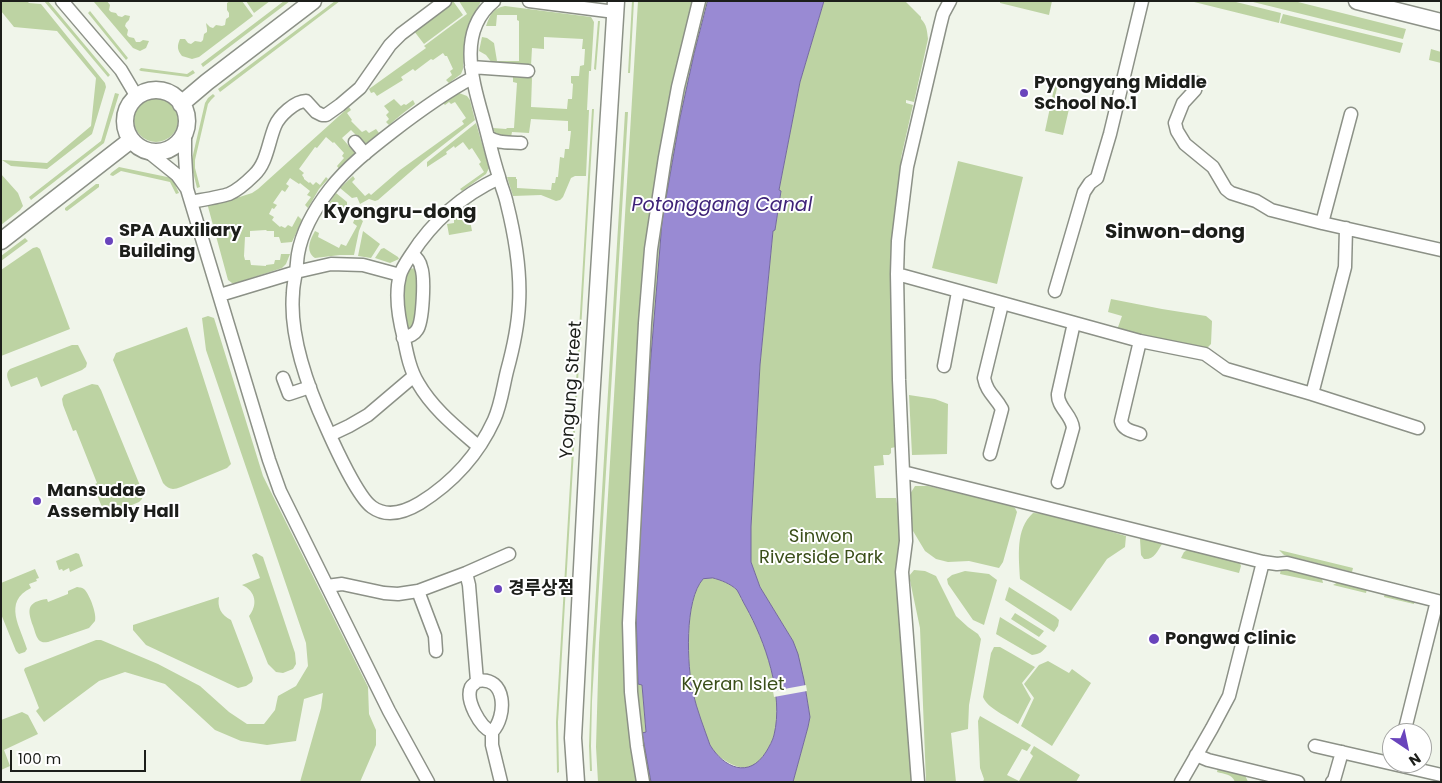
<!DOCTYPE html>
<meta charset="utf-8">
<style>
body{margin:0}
#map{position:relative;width:1442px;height:783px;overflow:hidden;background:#f0f5ea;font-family:Poppins,sans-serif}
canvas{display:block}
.frame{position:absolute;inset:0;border:2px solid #1c1e1a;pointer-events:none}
.north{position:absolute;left:1382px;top:723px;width:50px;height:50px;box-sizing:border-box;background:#fff;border:1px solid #a4a5a3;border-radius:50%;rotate:146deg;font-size:14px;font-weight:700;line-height:20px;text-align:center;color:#1c1e1a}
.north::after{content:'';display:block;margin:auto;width:18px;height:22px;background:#6944bc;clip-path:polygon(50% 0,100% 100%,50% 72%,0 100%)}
.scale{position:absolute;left:10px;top:750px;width:136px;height:22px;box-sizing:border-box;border:2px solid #1c1e1a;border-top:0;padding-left:6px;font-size:15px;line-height:18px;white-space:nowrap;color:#1c1e1a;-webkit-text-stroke:4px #fff;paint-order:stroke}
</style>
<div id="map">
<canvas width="1442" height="783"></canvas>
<div class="frame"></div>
<div class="north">N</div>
<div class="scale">100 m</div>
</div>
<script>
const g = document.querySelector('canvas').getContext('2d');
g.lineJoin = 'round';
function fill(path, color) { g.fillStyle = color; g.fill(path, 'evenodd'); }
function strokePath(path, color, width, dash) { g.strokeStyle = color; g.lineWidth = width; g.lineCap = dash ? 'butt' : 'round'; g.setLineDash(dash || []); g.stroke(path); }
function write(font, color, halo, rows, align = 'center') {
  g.font = font + ' Poppins,"Noto Sans KR",sans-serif'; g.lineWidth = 4; g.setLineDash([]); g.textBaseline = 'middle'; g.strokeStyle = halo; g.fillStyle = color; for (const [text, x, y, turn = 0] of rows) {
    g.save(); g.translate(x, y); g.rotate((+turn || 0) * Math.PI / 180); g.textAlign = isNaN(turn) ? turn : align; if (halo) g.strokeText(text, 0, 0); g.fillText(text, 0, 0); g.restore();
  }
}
const green = new Path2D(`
 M1 1H27L29 3 41 4 105 83 106 87 92 134 47 169 11 166 2 160 47 163 91 126 96 78 57 31 14 27 1 11Z
 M44 1H48L110 75 108 77Z
 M96 1H107L110 5 109 10 111 12 116 13 118 16 122 17 125 15 130 16 129 20 126 23 125 26 128 30 127 35 129 37 134 38 136 42H140L143 40 149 41 146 48 140 51 133 48 94 2Z
 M230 1H242L253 16 199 57 192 59 182 56C177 50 177 46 180 39H185L188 43 191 44 195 41 201 42 203 40 204 34 207 32V29L206 23 210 27 213 28 216 25 222 26 225 25 226 19 229 17V13L227 10V3Z
 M246 1H270L254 13Z
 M284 1H290L203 67 201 64Z
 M335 1H340L220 92 218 89Z
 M453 1 463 15 424 44 414 31Z
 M459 1H481L466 33 463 69 461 74 449 83 446 80 452 75 450 71 453 69 447 56H445L443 53 433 60 431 59 415 71 413 69 401 77 403 80 377 96 374 92 371 93 369 89 426 48 424 46 467 14Z
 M632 1H634L630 73H628Z
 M638 1H708L694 54 680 118 662 221 660 247 649 380 636 609 638 684 642 685 646 733H642L651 782H598L596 747 599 643Z
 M824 1H905L921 17V19C927 25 927 31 928 39L914 102 906 100V103L913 105 901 158 902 163 896 376V447L891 448V453L889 455H883L884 465 874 466 876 498H896L901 527 914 782H793L808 727 810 717 804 680 793 641 760 587 751 562V527L760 365 773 231 775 230 781 191 779 190 800 82Z
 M1000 1H1052L1049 15 1000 3Z
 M1190 1H1232L1281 13 1279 23Z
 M1249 1H1294L1406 29 1403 39Z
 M505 6 591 17 594 22 591 71H589L587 110H589L586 176H575L571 178 563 197 560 200 556 201 541 195 513 196 507 177H516V179H517V188L551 190 552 183H555L556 177H558L560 157 564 158 565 149H569L571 131H568V121L531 119 529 133 512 132 511 137C502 137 495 137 493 128L506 129 507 128H514L517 83 513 82V77L532 78 531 107 567 109 568 99H572L573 84 571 83V76H579L580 66 584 65 585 49H582L583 39 544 37V49L532 48 531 66 492 63 486 55 479 51 482 37 487 38 494 43 497 61H519V21L517 20V15H497L496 26H486C490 15 493 8 505 6Z
 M90 11 128 58 126 60 88 13Z
 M1283 14 1403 43 1400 53 1280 23Z
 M598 21H600L596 70 594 69Z
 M1431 49 1441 52V63L1429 60Z
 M141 68 187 74 193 70 195 73 188 77 141 71 139 70Z
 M1055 84H1058L1053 105 1069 109 1063 135 1045 131Z
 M115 93 119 94 104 143 31 200 29 197 101 141Z
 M459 93 467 96 470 100 475 120 424 160 378 200 375 201 369 199 360 204 357 197 352 198 340 188 353 176 355 179 352 182 365 196 369 193 371 195 400 170 464 124 462 121 466 118 455 102 451 104 449 102 445 105 443 103Z
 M213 94 215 96 211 100 208 104 195 160V168L200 187 197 188 192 168V159L205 103 208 98Z
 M134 120a22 22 0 1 1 44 0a22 22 0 1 1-44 0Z
 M394 99 401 106 404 104 406 105 413 100 415 104 402 114 389 125 386 122 389 119 386 115 389 112 384 106Z
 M349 107 351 110 347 113 352 120 351 121 362 132 366 130 369 133 376 129 379 133 365 144 351 130 342 138 355 153 339 169 337 166 344 158 342 156 344 153 334 142 333 143 326 137 317 148 315 147 299 169 304 173 302 175 304 178V179L309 183 310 182 313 185 316 182 320 185 326 177 328 179 319 189 308 208 305 205 311 197 307 195 310 191 300 183 299 184 290 178 286 184 289 186 285 192 282 190 273 203 277 205 274 209 272 208 269 214 274 217 272 220 280 227 281 226 285 228 288 225 292 227 298 216 302 220 292 242 281 243 279 237H274V231H267L266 230 250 231V237H245L244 256 245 260H250L251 265 266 266V265L274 264 275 260H280L281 254H290L286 264 282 268 236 283H232L228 280 207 203 218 201 221 203 252 193 258 189Z
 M592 109H594L558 722 559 772 557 773 556 722Z
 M625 112H628L592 701 591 746 592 771H590L589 746 592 656Z
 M476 123 489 168 486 174 462 191 460 189 484 172 479 164 481 162 472 148 469 150 463 142 455 148 454 146 446 152 447 154 427 167V162Z
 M958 161 1023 177 997 284 932 268Z
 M119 167 172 178 179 193 176 194 170 182 121 171 113 176 110 175 111 173Z
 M1 174 18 193 23 206 20 210 1 225Z
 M96 184H99V187L67 211 65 210V208Z
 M336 193 347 202V205L351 209 356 210 359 213V218L363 221 359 231 354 255H340L315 258C305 251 310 240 315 231L319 233 318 237 339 248 341 244 346 246 357 226 353 223 355 218 341 210V211L333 207 330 212 325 209Z
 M469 215 472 231 449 235 447 224 454 223V218Z
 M363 231 380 244 371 258 358 256Z
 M25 238 28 241 1 261V256Z
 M37 247 40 249 70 329 1 356V270L33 248Z
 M384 248 398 257 399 259 390 263 375 258 381 249Z
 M414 268 418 272 415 328 408 330C407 328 405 326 404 323 402 314 402 274 410 269 411 268 413 269 414 268Z
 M1111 299 1162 309 1206 316 1212 321 1211 344 1206 349 1117 330 1122 316 1108 312Z
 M208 316 214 318 263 476 368 687 369 714 376 730V745L360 782H300L321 708 323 693 304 699 296 741 267 745 241 741 215 730 165 684 125 672 99 681 44 722 36 711 39 708 24 670 25 668 96 640H101L158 664 200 686 229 712 247 724H264L275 710 278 696 296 686 308 666 306 643 206 350 202 318Z
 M187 327 231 464 227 468 181 487C173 490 169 490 163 483L113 360 116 353Z
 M72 345H78L87 363 86 367 82 370 41 387 37 377 11 387C9 381 4 374 10 369Z
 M92 384 98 385 101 390 143 493 142 499 139 502 109 515 104 512 93 485 97 483 76 430 73 431 63 405 62 399 64 395Z
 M909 395 935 399 948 404 947 454 912 455Z
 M915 486H928L1010 505 1015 508 1017 512 1003 562 999 568 969 561 948 562 936 559 925 551 910 526V494Z
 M1033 513 1050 514 1126 536 1125 547 1107 559 1071 611 1020 579C1019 557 1015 529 1033 513Z
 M1144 537 1161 541 1162 544C1157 552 1154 560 1144 559L1141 555 1140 539Z
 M1189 549 1239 560 1241 566 1239 573 1181 558 1184 552Z
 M1279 550 1353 568 1352 572 1284 555Z
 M76 553 79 554 83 566 70 572 69 568 63 571 62 569 59 570 56 561Z
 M256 553 263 557 295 653 296 664 293 669 283 673 276 672 268 664 249 616C258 605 256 591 242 585L260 578 252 555Z
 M35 569 39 578 36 579 37 581 29 584 31 588C2 602 21 628 27 649L25 652 19 654 16 651 1 614V583Z
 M1281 569 1319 577 1322 579 1323 583 1280 574Z
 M914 570 925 571 936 576 956 616 968 627 978 634 981 639 969 705 968 729 951 733 956 782H926L920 628 909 576Z
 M965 571 989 574 997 580 984 625 973 620 948 584 947 579 952 575Z
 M713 578C721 580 731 584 737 590 740 595 743 602 746 607 765 641 784 695 774 735 773 740 769 747 766 752 756 768 746 772 729 763 720 758 715 753 710 745 704 728 697 710 693 693 687 666 684 600 703 579Z
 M1338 582 1367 589 1366 593 1333 585Z
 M77 587C81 588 82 587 85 590 90 596 97 614 95 621L89 628 48 642C45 642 43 643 40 641 36 638 35 631 33 626 27 609 27 602 47 599L48 602 68 594V591Z
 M1009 587 1056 617 1059 620 1058 626 1054 632 1005 600Z
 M1385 593 1415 600 1414 604 1384 597Z
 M219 597C217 607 221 615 231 620L253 678 252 682 246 686 238 688 146 645 133 630V625Z
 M1015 613 1044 631 1039 637 1011 619Z
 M1000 617 1047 646C1042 652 1040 654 1032 655L996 634Z
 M994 647H1000L1035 667 1022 683 1031 699 1018 724C1008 717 987 708 983 697L991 653Z
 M1048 661 1069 673 1072 669 1091 683 1052 746 1021 726 1034 698 1024 684 1039 665Z
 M22 712 28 715 38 734 4 750 10 766 1 770V720Z
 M980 716 1031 745 1027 751 1022 749 1007 775 1019 781 1033 756 1030 753 1034 746 1080 775 1076 782H983L984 779 980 768 978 721Z
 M1218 767 1245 775 1248 782H1235C1232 774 1224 774 1217 772Z`);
const water = new Path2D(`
 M708 1H824L800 82 779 190 781 191 775 230 773 231 760 365 751 527V562L760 587 793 641 798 654 804 680 810 717 808 727 793 782H651L642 733 646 732 642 685 638 684 636 609 649 380 660 247 662 221 680 118 694 54ZM713 578C721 580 731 584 737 590 740 595 743 602 746 607 765 641 784 695 774 735 773 740 769 747 766 752 749 779 724 768 710 745 704 728 697 710 693 693 687 666 684 600 703 579Z`);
const pier = new Path2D(`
 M806 685 807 691 774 697 773 691Z`);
const minor = new Path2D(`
 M62 1 121 70 137 97
 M529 1 615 12
 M471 67 528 71
 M472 78C444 93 418 112 392 132 370 149 347 167 330 189 316 207 302 231 298 254 297 260 297 266 296 271 295 279 293 286 293 293 289 338 309 390 327 429 335 447 358 497 372 507 387 518 405 512 420 503 452 483 478 455 494 420 501 405 503 387 507 371 513 349 518 327 519 304 521 271 515 236 507 204 505 194 501 186 499 177 493 159 489 140 484 122 473 82 456 32 494 1
 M1197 83 1195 90 1183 103 1175 123 1177 131 1185 144 1213 167 1226 189 1231 193 1256 201 1271 210 1322 223 1441 250
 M185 132V155L187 189 269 460 280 491 389 711 428 782
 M488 137C498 144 509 142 521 143
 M355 142 365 154
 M146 150 177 175 187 189
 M191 202C201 200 220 197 229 194 238 190 247 182 254 175 267 163 268 143 275 126 279 116 295 101 306 101L316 112 322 115H326L340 105 360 88 390 45 401 34 445 1
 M1322 223 1351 114
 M897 274 1140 341 1205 354 1226 369 1312 394 1418 428
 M1055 291 1084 192 1090 183 1097 178 1110 134 1142 1
 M220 295 296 272 331 264 363 265 400 275
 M403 338C409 336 414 335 417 330 423 322 425 277 421 267 420 261 416 257 412 254
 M1140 341 1121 421C1123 430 1132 431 1140 434
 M944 366 958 292
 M283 378 289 394 310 387
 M1312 394 1345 267 1346 228
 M330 435 349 426 368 415 414 376
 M478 446C456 427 433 409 418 383 410 370 407 354 404 339 399 320 394 296 400 275 402 268 407 261 411 255 432 222 463 195 499 178
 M990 454 1002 409C995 396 987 393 984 378L1002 304
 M903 472 1263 562 1277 564 1287 563 1441 602
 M1058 482 1073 428C1072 415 1057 407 1058 394L1074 323
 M466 573 469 585 477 681C476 683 472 685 471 687 465 700 480 727 492 732V745L501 782
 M327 586 342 584 384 593 398 594 418 591 466 573 509 554
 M418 591 435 636 436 651
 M477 681C507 675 507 717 492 732
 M1404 733 1437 601
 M1315 746 1441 775
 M1196 755 1208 760 1298 782
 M643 782 637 746 631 692 629 623 645 323 651 249 665 157 678 87 699 1
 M918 782 902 572 906 541 899 380 897 274 898 241 907 167 940 26 943 14 950 1
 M1181 782 1212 728 1229 696 1263 562
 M1332 782 1334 780 1342 752`);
const major = new Path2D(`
 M1357 1 1441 22
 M125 121a31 31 0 1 1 62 0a31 31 0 1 1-62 0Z
 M181 104 207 82 313 1
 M1 241 131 140
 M576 782 573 738 590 417 616 1`);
const markers = [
 [1024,93,5,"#6944bc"],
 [109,241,5,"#6944bc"],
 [37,501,5,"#6944bc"],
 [498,589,5,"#6944bc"],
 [1154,639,6,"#6944bc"]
];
const poiNames = [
 ["Pyongyang Middle",1034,83],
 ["School No.1",1034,104],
 ["SPA Auxiliary",119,231],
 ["Building",119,252],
 ["Mansudae",47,491],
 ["Assembly Hall",47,512],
 ["경루상점",508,589],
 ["Pongwa Clinic",1165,639]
];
const streetNames = [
 ["Yongung Street",572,390,-86]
];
const parkNames = [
 ["Sinwon",821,537],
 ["Riverside Park",821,558],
 ["Kyeran Islet",733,685]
];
const waterNames = [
 ["Potonggang Canal",722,206]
];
const quarterNames = [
 ["Kyongru-dong",400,213],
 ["Sinwon-dong",1175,233]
];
fill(green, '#bdd3a3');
fill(water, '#998ad3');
strokePath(water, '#746a9c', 1);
fill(pier, '#f0f5ea');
strokePath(minor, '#8c9187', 15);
strokePath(major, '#8c9187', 19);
strokePath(minor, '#fff', 12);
strokePath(major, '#fff', 16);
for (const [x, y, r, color] of markers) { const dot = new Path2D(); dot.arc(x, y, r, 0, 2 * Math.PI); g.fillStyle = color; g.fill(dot); strokePath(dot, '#fff', 2); }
write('bold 18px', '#1c1e1a', '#fff', poiNames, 'left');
write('18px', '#1c1e1a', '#fff', streetNames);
write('18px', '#3a4e19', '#fff', parkNames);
write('italic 19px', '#3f2378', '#fff', waterNames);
write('bold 20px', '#1c1e1a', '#fff', quarterNames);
</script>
